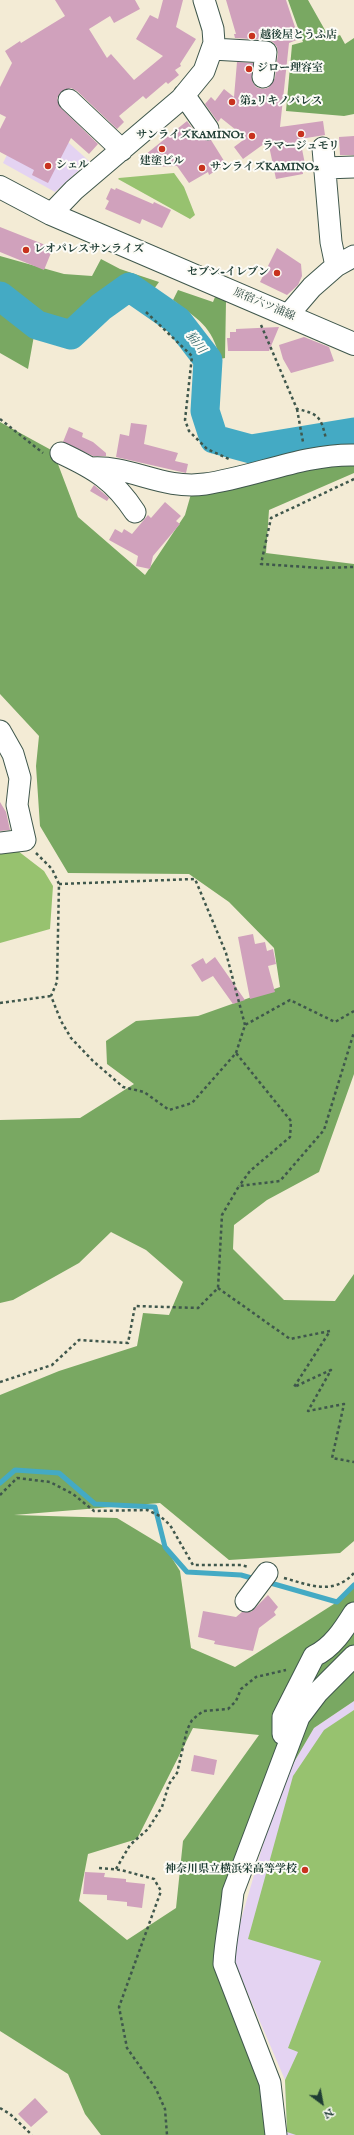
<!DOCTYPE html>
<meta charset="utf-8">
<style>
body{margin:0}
#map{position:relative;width:354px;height:2135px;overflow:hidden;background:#f3ebd5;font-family:"IM FELL English",serif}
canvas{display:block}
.north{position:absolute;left:302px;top:2083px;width:40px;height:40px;-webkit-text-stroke:3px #fdfcf7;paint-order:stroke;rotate:148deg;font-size:11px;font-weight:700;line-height:16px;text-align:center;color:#1f3d34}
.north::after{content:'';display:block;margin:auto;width:14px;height:18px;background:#1f3d34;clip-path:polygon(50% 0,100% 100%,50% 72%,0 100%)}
</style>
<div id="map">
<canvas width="354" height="2135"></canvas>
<div class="north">N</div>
</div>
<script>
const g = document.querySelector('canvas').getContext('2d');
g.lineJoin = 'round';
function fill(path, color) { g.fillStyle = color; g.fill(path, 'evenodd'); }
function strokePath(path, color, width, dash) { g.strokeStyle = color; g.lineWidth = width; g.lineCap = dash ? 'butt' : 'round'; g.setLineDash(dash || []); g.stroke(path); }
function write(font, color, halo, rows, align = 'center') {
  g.font = font + ' "IM FELL English","Noto Serif JP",serif'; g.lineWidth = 4; g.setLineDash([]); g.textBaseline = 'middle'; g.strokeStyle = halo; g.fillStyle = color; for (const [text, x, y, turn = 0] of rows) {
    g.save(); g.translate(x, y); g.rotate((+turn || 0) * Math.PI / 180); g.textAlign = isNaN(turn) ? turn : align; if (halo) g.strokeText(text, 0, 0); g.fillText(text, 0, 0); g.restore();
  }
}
const built = new Path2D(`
 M30 108 89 161 55 192 3 163Z
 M354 1701V2135H287L285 2080 231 1954 280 1786 314 1728Z`);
const green = new Path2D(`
 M174 173 184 187 195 215 190 219 118 179 119 178Z
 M0 851H18L44 871 53 886 50 929 0 943Z
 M354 1710V2135H296L287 2132 285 2080 298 2052 288 2048 321 1961 248 1939 293 1776 324 1730Z`);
const forest = new Path2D(`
 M288 0H308L330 39 340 35 345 44 354 38V114L344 116 286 111 292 45 303 42Z
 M0 256 64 274 92 276 101 259 120 269 159 282 154 289 126 281 95 302 70 330 39 320 0 292Z
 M178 290 213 302 215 297 226 301 225 358 220 359C212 325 198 320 173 300Z
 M0 305 35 330 28 369 0 353Z
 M0 422 53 451 78 517 145 575 185 515 191 494 334 462 354 466V473L269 510 266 553 354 564V1074L319 1172 267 1200 234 1225 233 1249 284 1300 335 1301 354 1274V1541L340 1553 229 1560 160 1503 14 1515 117 1518 165 1547 180 1571 191 1648 235 1667 337 1602 354 1585V1701L314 1728 280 1786 231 1878 225 1959 277 2135H101L85 2114 68 2074 0 2031V1395L59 1371 137 1346 143 1313 169 1315 183 1282 146 1250 111 1232 79 1263 13 1300 0 1303V1120L80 1118 134 1084 107 1064 106 1041 136 1021 198 1016 280 987 274 948 229 902 189 874 68 873 40 826 36 766 39 736 0 694ZM193 1728 259 1735 183 1841 176 1908 127 1940 79 1901 88 1854 137 1839Z`);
const stream = new Path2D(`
 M0 1483 15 1470 59 1473 95 1504 155 1507 165 1547 187 1572 241 1575 255 1579
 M267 1582 337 1602 354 1585`);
const river = new Path2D(`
 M0 296 37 325 71 335 101 307 129 287 178 321 208 360 205 411 214 439 251 449 354 432`);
const building = new Path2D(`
 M55 0H135L140 9 114 23 110 16 89 29 107 58 111 54 134 80 163 56 136 39 150 15 158 19 163 0H183L176 27 196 39 180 64 181 66 175 70 179 75 168 84 166 82 146 99 143 96 119 116 124 122 117 129 77 91 71 88 61 92 57 98 61 108 98 144 89 154 71 138 48 183 32 175 34 170 0 152V129L6 117 0 114V87L12 63 5 51 20 41 21 43 65 16Z
 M226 0H286L299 39 289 43 280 127 323 121 325 135 300 139 306 169 303 170V174L276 179 268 141 243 159 234 147 246 138 221 118 218 122 205 104 211 97 215 101 224 89 234 97 237 62 253 63 252 81 256 87 262 89 268 88 275 78 278 53 277 47 273 42 267 40 235 38 234 34H236Z
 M187 121 198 136 203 140H211L226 164 209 175 208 172 189 183 177 166 147 167 140 159Z
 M354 136V155H340L339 137Z
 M111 188 115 190 116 188 153 204 154 202 171 210 162 228 142 219 140 224 105 209 109 201 106 199Z
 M0 227 53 248 44 270 0 252Z
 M277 248 301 264 302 276 298 285 287 295 260 282Z
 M279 327 269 351H228L227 338H230V332H236V329Z
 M304 337 329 347 334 361 291 373 283 359 279 345Z
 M131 423 147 425 144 444 178 453 175 461 188 464 186 473 116 457 120 434 129 436Z
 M69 427 83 433 82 437 93 442 106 453V456H93L63 442Z
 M94 485 109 498 107 501 90 491Z
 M165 502 181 516 176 521 180 524 153 556 150 569 136 566 138 556 109 540 115 529 122 533 124 529 132 534 148 515 151 518Z
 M0 802 6 812 10 830 0 831Z
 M253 934 255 944 265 942 267 951 273 949 276 964 268 966 275 992 250 999 238 937Z
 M215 957 245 1000 233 1004 213 976 202 982 191 965 203 958 206 964Z
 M268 1595 278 1607 274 1612 276 1615 259 1628 253 1651 214 1644 215 1641 198 1637 203 1611 236 1617 242 1612H251Z
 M194 1755 217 1760 214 1775 191 1771Z
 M85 1872 105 1873 104 1877 126 1879V1882L145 1884 142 1908 127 1906V1902L107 1900V1895L83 1894Z
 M35 2098 48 2112 31 2127 18 2114Z`);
const path = new Path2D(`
 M146 312 192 356 185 420 189 431 207 449 231 460
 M261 325 297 409C319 414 321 417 326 439
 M297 409 303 442
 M0 419 43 453
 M354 479 271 518 261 564 321 568 354 567
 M36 853 52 869 59 884 57 982 51 996 61 1021 71 1038 93 1061 123 1087 144 1092 169 1110 192 1103 236 1053 291 1121 290 1137 250 1171 239 1186
 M59 884 195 879 226 953 245 1025
 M0 1003 51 996
 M236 1053 245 1025 290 1000 335 1022 354 1011
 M218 1288 290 1339 330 1331 294 1387 331 1370 308 1411 344 1404 332 1458 354 1462
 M0 1382 52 1365 79 1340 128 1343 135 1306 198 1308 218 1288 222 1215 239 1186 280 1181 324 1130 354 1032
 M0 1495 17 1478 50 1482 73 1494 94 1511 147 1510 160 1516 170 1525 193 1565H241L249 1567
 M284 1578C310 1585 333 1596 354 1573
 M99 1868 121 1870 154 1879 161 1891 119 2007 127 2048 156 2089 165 2109 167 2135
 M116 1869 130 1845 148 1829 162 1807 169 1784 177 1773 187 1730 192 1720 203 1711 228 1709 236 1701 241 1689 256 1677 286 1670
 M0 2108 10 2114 32 2135`);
const minor = new Path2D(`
 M212 49 266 52 263 77
 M184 95 208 129
 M69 100 122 150
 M325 168 354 167
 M51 214 74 190 181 99 204 71 214 43 213 29 204 0
 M336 266 354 256
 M288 315 312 287 336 266 331 242 323 148
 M61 453C95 469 114 480 135 512
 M91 468C130 465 162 490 205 484 255 477 303 454 354 455
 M0 731 13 754 20 778 17 805 25 840 0 843
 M246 1601 267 1573
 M283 1734V1717L314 1656C332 1648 344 1629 354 1613
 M276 2135 270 2083 224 1964C225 1940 231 1916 233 1892L299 1717 318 1692 354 1656`);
const major = new Path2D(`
 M0 187 51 214 354 344`);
const markers = [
 [252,36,4,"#c8321e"],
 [249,69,4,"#c8321e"],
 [232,102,4,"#c8321e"],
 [301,134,4,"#c8321e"],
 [252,136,4,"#c8321e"],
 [162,149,4,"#c8321e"],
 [48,166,4,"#c8321e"],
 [202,168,4,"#c8321e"],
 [26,250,4,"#c8321e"],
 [277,273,4,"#c8321e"],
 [305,1870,4,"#c8321e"]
];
const poiNames = [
 ["越後屋とうふ店",260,36],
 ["ジロー理容室",257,69],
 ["第2リキノパレス",240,102],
 ["サンライズKAMINO1",244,136,"right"],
 ["ラマージュモリ",301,147,"center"],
 ["建塗ビル",162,162,"center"],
 ["シェル",56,166],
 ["サンライズKAMINO2",210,168],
 ["レオパレスサンライズ",34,250],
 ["セブン-イレブン",269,273,"right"],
 ["神奈川県立横浜栄高等学校",297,1870,"right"]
];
const streetNames = [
 ["原宿六ツ浦線",264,305,23]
];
const waterNames = [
 ["㹨川",195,343,52]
];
fill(built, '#e4d3f2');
fill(green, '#97c26f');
fill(forest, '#79a862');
strokePath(stream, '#44aac4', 5);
strokePath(river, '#44aac4', 29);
fill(building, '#d0a1bc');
strokePath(minor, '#3f574c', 23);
strokePath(major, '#3f574c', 24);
strokePath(path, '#3f574c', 2.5, [3, 3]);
strokePath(minor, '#fff', 21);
strokePath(major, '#fff', 22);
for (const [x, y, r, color] of markers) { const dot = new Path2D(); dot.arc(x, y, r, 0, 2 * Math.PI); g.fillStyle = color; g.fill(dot); strokePath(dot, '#fdfcf7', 1.5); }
write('bold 11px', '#1f3d34', '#fdfcf7', poiNames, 'left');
write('11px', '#1f3d34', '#fdfcf7', streetNames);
write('italic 12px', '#2c6366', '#fdfcf7', waterNames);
</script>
